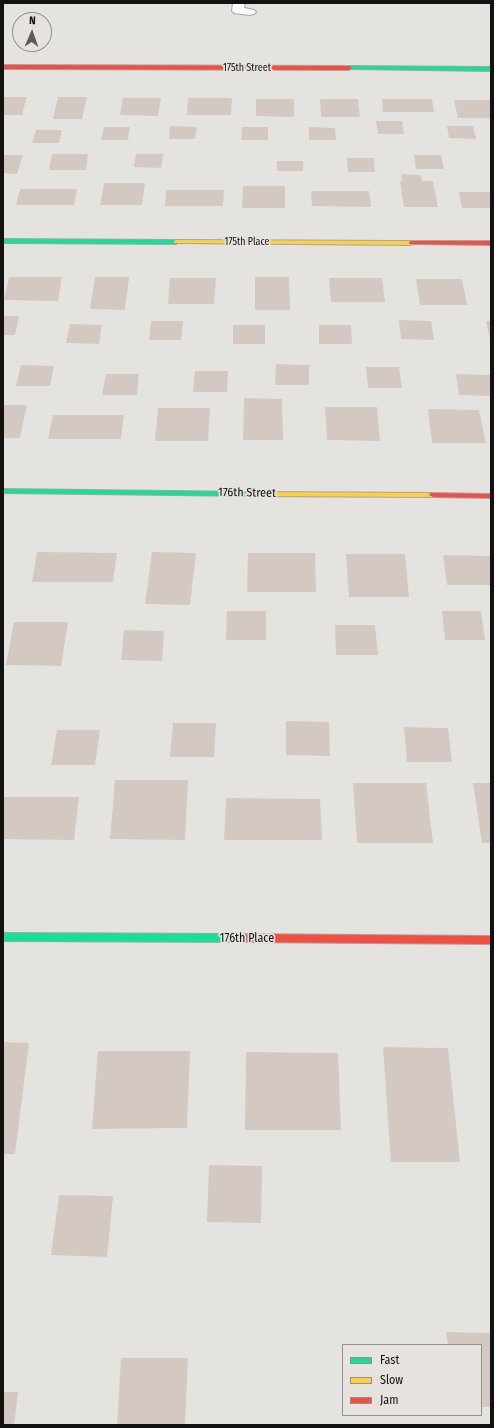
<!DOCTYPE html>
<style>
body{margin:0}
#map{position:relative;width:494px;height:1428px;overflow:hidden;background:#e5e3e0;font-family:"Fira Sans Condensed",sans-serif}
canvas{display:block}
.frame{position:absolute;inset:0;border:4px solid #131211;pointer-events:none}
.legend{position:absolute;left:342px;top:1344px;width:140px;height:72px;box-sizing:border-box;background:#e6e3df;border:1px solid #928f8d;margin:0;padding:5px 7px;list-style:none;font-size:12px;color:#131211}
.legend li{display:flex;align-items:center;gap:8px;height:20px}
.legend b{width:20px;border:1px solid #928f8d}
.north{position:absolute;left:12px;top:12px;width:40px;height:40px;box-sizing:border-box;background:#e6e3df;border:1px solid #928f8d;border-radius:50%;rotate:2deg;font-size:11px;font-weight:700;line-height:16px;text-align:center;color:#131211}
.north::after{content:'';display:block;margin:auto;width:14px;height:18px;background:#5c5b59;clip-path:polygon(50% 0,100% 100%,50% 72%,0 100%)}
</style>
<div id="map">
<canvas width="494" height="1428"></canvas>
<div class="frame"></div>
<ul class="legend">
<li><b style="height:5px;background:#16e098"></b>Fast</li>
<li><b style="height:5px;background:#ffcf43"></b>Slow</li>
<li><b style="height:5px;background:#f24e42"></b>Jam</li>
</ul>
<div class="north">N</div>
</div>
<script>
const g = document.querySelector('canvas').getContext('2d');
g.lineJoin = 'round';
function fill(path, color) { g.fillStyle = color; g.fill(path, 'evenodd'); }
function strokePath(path, color, width, dash) { g.strokeStyle = color; g.lineWidth = width; g.lineCap = dash ? 'butt' : 'round'; g.setLineDash(dash || []); g.stroke(path); }
function write(font, color, halo, rows, align = 'center') {
  g.font = font + ' "Fira Sans Condensed",sans-serif'; g.lineWidth = 3.5; g.setLineDash([]); g.textBaseline = 'middle'; g.strokeStyle = halo; g.fillStyle = color; for (const [text, x, y, turn = 0] of rows) {
    g.save(); g.translate(x, y); g.rotate((+turn || 0) * Math.PI / 180); g.textAlign = isNaN(turn) ? turn : align; if (halo) g.strokeText(text, 0, 0); g.fillText(text, 0, 0); g.restore();
  }
}
const building = new Path2D(`
 M3 97H27L22 115H3Z
 M58 97H87L82 119H53Z
 M123 98H161L158 116 120 115Z
 M188 98H232L231 115H187Z
 M256 99H294V117L256 116Z
 M320 99H358L360 117H321Z
 M382 99H432L434 112H383Z
 M454 100H491V118H458Z
 M376 121H402L404 134H378Z
 M170 126 197 127 195 139H169Z
 M447 126H473L476 139 449 138Z
 M104 127H130L128 140H101Z
 M242 127H268V140H241Z
 M309 127 335 128 336 140H309Z
 M36 130H62L59 143H32Z
 M52 154H88L86 170H49Z
 M136 154H163L161 168 134 167Z
 M3 155H23L17 174 3 173Z
 M414 155H441L444 169H416Z
 M347 158H374L375 172H348Z
 M277 161H303V171H277Z
 M401 174 421 175 422 181H433L438 207H404L400 181H402Z
 M104 183H145L142 205H100Z
 M243 186H285V208H242Z
 M20 189H77L74 205H16Z
 M166 190H224L223 206H165Z
 M311 191H369L371 207 312 206Z
 M459 192H491V208H462Z
 M9 277H62L58 301 4 300Z
 M95 277H129L125 310 90 309Z
 M255 277H289L290 310H255Z
 M170 278H216L214 304H168Z
 M329 278H382L385 302H331Z
 M416 279H462L467 305H420Z
 M3 316H19L15 335H3Z
 M399 320 431 321 434 340 401 339Z
 M151 321H183L181 340H149Z
 M486 321H491V339H490Z
 M70 324 102 325 99 344 66 343Z
 M233 325H265V344H233Z
 M319 325H351L352 344H319Z
 M276 364 309 365V385H275Z
 M21 365 54 366 50 386H16Z
 M366 367H399L402 388H368Z
 M195 371H228L227 392H193Z
 M106 374H139L137 395H102Z
 M456 374 490 375 491 396 459 395Z
 M244 398 282 399 283 440H243Z
 M3 405H27L20 438H3Z
 M325 407H377L380 441 327 440Z
 M158 408H210L208 441H155Z
 M428 409 479 410 486 443H432Z
 M53 415H124L121 439H48Z
 M37 552 117 553 113 582H32Z
 M152 552 196 553 190 605 145 604Z
 M248 553H315L316 592H247Z
 M346 554H405L409 597H349Z
 M443 555 491 556V585H447Z
 M227 611H266V640H226Z
 M442 611H481L485 640H445Z
 M14 622H68L61 666 6 665Z
 M335 625H375L378 655H336Z
 M124 630 164 631 162 661 121 660Z
 M286 721 329 722 330 756 286 755Z
 M173 723H216L214 757H170Z
 M404 727 448 728 452 762H407Z
 M57 730H100L95 765H51Z
 M115 780H188L185 840 110 839Z
 M353 783H426L433 843H357Z
 M473 783H491V843H482Z
 M3 797H79L74 840 3 839Z
 M226 798 320 799 322 840H224Z
 M3 1042 29 1043 15 1154H3Z
 M383 1047 448 1048 460 1162H391Z
 M98 1051H190L187 1128 92 1129Z
 M246 1052 338 1053 341 1130H245Z
 M209 1165 262 1166 261 1223 207 1222Z
 M59 1195 113 1196 107 1257 51 1255Z
 M446 1332 491 1333V1407H481V1345H448Z
 M121 1358H188L185 1425H117Z
 M3 1392H18L14 1425H3Z`);
const lane = new Path2D(`
 M233 3H245L244 8 254 10 256 12 254 14 250 15 234 13 232 11Z`);
const fast = new Path2D(`
 M349 66 491 67V71L347 69 346 68Z
 M3 239 176 240 179 242 176 244 3 243Z
 M3 489 255 492 259 494 255 496 3 493Z
 M3 933 237 934 241 935 242 938 241 941 237 942 3 941Z`);
const slow = new Path2D(`
 M176 240 411 241 414 243 411 245 174 243V241Z
 M252 492 433 493 437 495 433 497 255 496H252Z`);
const jam = new Path2D(`
 M3 65 349 66 352 68 349 70 3 69Z
 M411 241H491V245L409 244V242Z
 M430 493 491 494V498L433 497 429 495Z
 M237 934 491 936V944L237 942 233 941 232 938 233 935Z`);
const farStreetnames = [
 ["175th Street",247,68],
 ["175th Place",247,242]
];
const streetNames = [
 ["176th Street",247,493,1],
 ["176th Place",247,939]
];
fill(building, '#d4c9c2');
strokePath(lane, '#a6a5a3', 2);
strokePath(fast, '#a6a5a3', 2);
strokePath(slow, '#a6a5a3', 2);
strokePath(jam, '#a6a5a3', 2);
fill(lane, '#fbfbfa');
fill(fast, '#16e098');
fill(slow, '#ffcf43');
fill(jam, '#f24e42');
write('10px', '#131211', '#e6e3df', farStreetnames);
write('12px', '#131211', '#e6e3df', streetNames);
</script>
